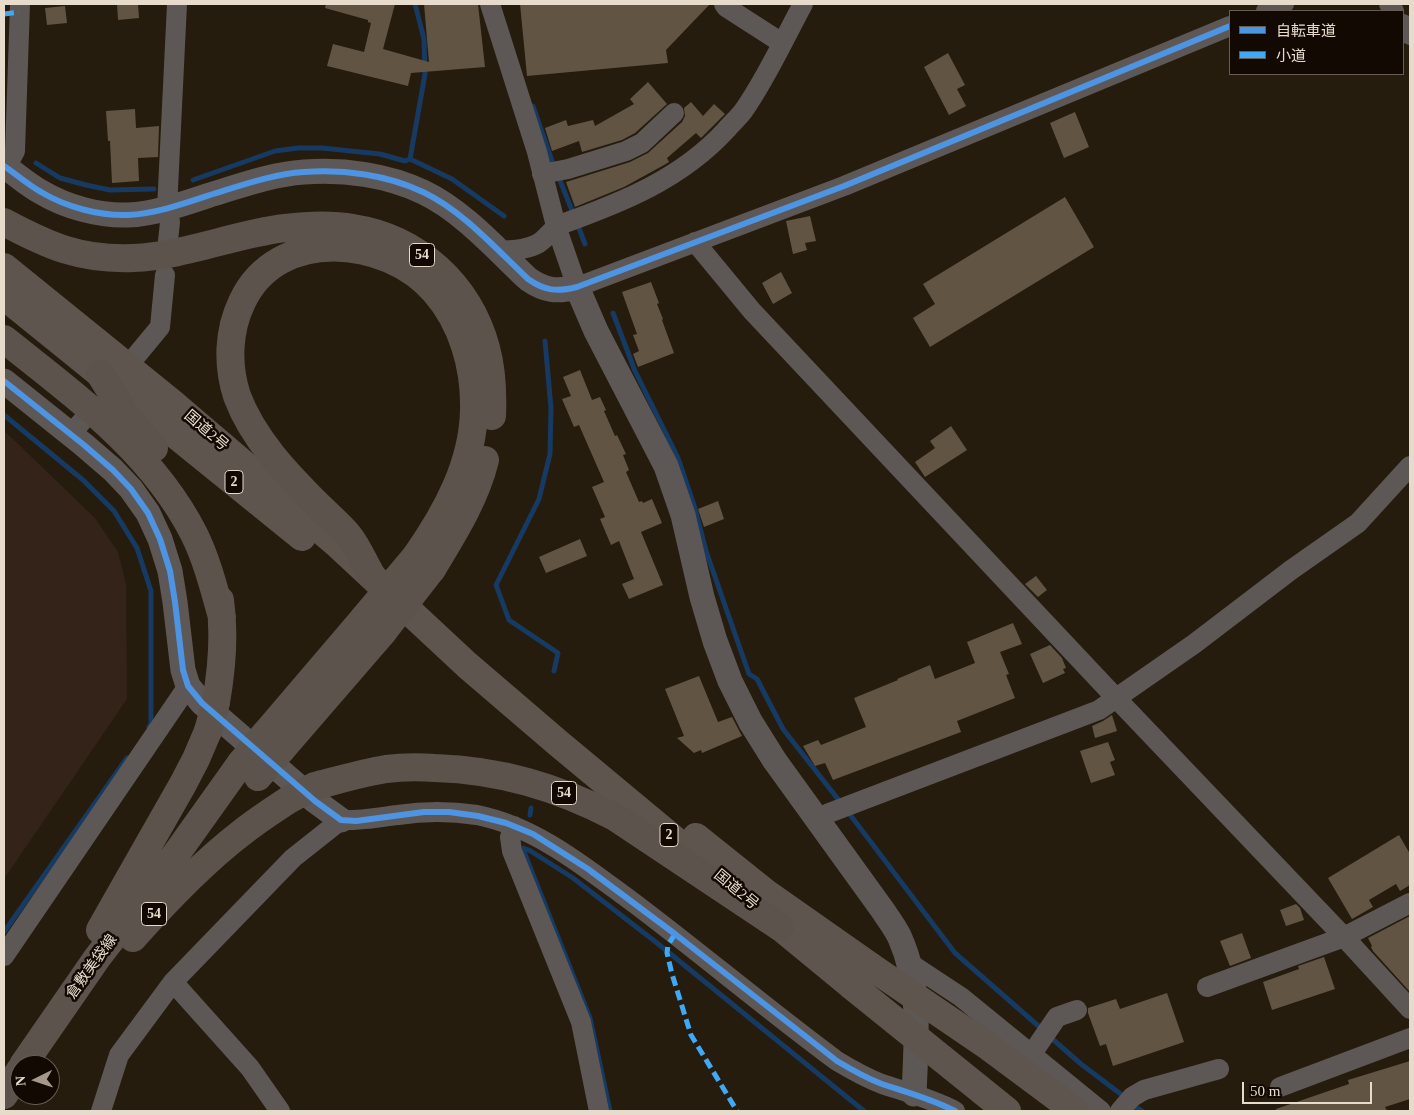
<!DOCTYPE html>
<meta charset="utf-8">
<style>
body{margin:0}
#map{position:relative;width:1414px;height:1115px;overflow:hidden;background:#251c0e;font-family:"Times New Roman","Noto Sans JP",serif}
canvas{display:block}
.frame{position:absolute;inset:0;border:5px solid #e7dbcc;pointer-events:none}
.legend{position:absolute;left:1229px;top:10px;width:175px;height:65px;box-sizing:border-box;background:#110902;border:1px solid #675d53;margin:0;padding:6px 9px;list-style:none;font-size:15px;color:#e7dbcc}
.legend li{display:flex;align-items:center;gap:10px;height:25px}
.legend b{width:25px;border:1px solid #675d53}
.north{position:absolute;left:10px;top:1055px;width:50px;height:50px;box-sizing:border-box;background:#110902;border:1px solid #675d53;border-radius:50%;rotate:266deg;font-size:14px;font-weight:700;line-height:20px;text-align:center;color:#e7dbcc}
.north::after{content:'';display:block;margin:auto;width:18px;height:22px;background:#a3988a;clip-path:polygon(50% 0,100% 100%,50% 72%,0 100%)}
.scale{position:absolute;left:1242px;top:1082px;width:130px;height:22px;box-sizing:border-box;border:2px solid #e7dbcc;border-top:0;padding-left:6px;font-size:15px;line-height:18px;white-space:nowrap;color:#e7dbcc;-webkit-text-stroke:4px #110902;paint-order:stroke}
</style>
<div id="map">
<canvas width="1414" height="1115"></canvas>
<div class="frame"></div>
<ul class="legend">
<li><b style="height:6px;background:#4d94e3"></b>自転車道</li>
<li><b style="height:6px;background:#3fa9f5"></b>小道</li>
</ul>
<div class="north">N</div>
<div class="scale">50 m</div>
</div>
<script>
const g = document.querySelector('canvas').getContext('2d');
g.lineJoin = 'round';
function fill(path, color) { g.fillStyle = color; g.fill(path, 'evenodd'); }
function strokePath(path, color, width, dash) { g.strokeStyle = color; g.lineWidth = width; g.lineCap = dash ? 'butt' : 'round'; g.setLineDash(dash || []); g.stroke(path); }
function write(font, color, halo, rows, align = 'center') {
  g.font = font + ' "Times New Roman","Noto Sans JP",serif'; g.lineWidth = 5; g.setLineDash([]); g.textBaseline = 'middle'; g.strokeStyle = halo; g.fillStyle = color; for (const [text, x, y, turn = 0] of rows) {
    g.save(); g.translate(x, y); g.rotate((+turn || 0) * Math.PI / 180); g.textAlign = isNaN(turn) ? turn : align; if (halo) g.strokeText(text, 0, 0); g.fillText(text, 0, 0); g.restore();
  }
}
const industrial = new Path2D(`
 M4 431 13 439 95 518 118 552 126 584 127 699 4 879Z`);
const stream = new Path2D(`
 M415 4 424 39 425 74 410 159 452 179 504 216
 M533 106 552 161
 M36 163 60 178 86 185 110 190 154 189
 M559 178 573 213
 M193 180 275 151 298 148H322L380 154 405 161 410 159
 M577 223 585 244
 M613 313 635 371 678 458 694 505 706 551 749 674 757 679 783 729 841 803
 M545 341 551 408 550 454 539 499 496 585 509 620 558 653 554 671
 M4 415 83 480 114 511 137 548 151 591V724L149 727
 M848 812 955 953 1043 1030
 M530 815 531 808
 M524 848V852L590 1018 610 1111
 M524 849 529 850 573 878 657 943 864 1111
 M4 932 127 758
 M1049 1036 1081 1064 1126 1098
 M1132 1104 1142 1111`);
const building = new Path2D(`
 M117 4H138L139 18 118 20Z
 M326 4H395L383 49 429 62 424 4H478L485 67 411 73 408 86 327 66 333 44 364 52 371 23 368 22V20L325 8Z
 M520 4H710L666 50 668 63 527 76Z
 M65 6 67 23 47 25 45 8Z
 M948 53 965 85 957 89 966 106 949 115 924 67Z
 M648 82 667 104 635 133 622 140 582 152 579 141 552 151 545 128 566 120 568 126 593 120 595 126 634 104 630 99Z
 M691 102 703 116 714 104 725 114 701 138 696 133 667 158 669 162 664 165 624 187 575 207 566 182 630 162 648 153 682 122 685 116 684 108Z
 M135 109 136 128 159 126 158 157 138 158 139 181 112 183 110 141H108L106 111Z
 M1075 112 1089 147 1064 158 1050 123Z
 M1065 197 1094 247 930 347 913 318 935 304 923 284Z
 M810 216 816 241 805 243 807 250 793 254 786 221Z
 M781 272 792 293 773 304 762 283Z
 M651 282 659 303 657 304 663 319 662 320 674 353 638 367 633 354 639 351 633 335 637 334 622 292Z
 M580 370 592 400 600 397 606 410 604 411 615 436 617 435 626 454 623 455 629 470 626 472 639 502 642 501 643 503 652 499 662 523 641 532 663 585 629 599 622 584 634 579 619 541 611 545 600 519 605 517 592 487 604 482 579 425 574 427 562 399 571 396 563 377Z
 M951 426 967 450 925 477 915 462 935 448 930 441Z
 M718 501 724 519 704 527 698 509Z
 M580 539 587 556 546 573 539 557Z
 M1036 576 1047 590 1038 597 1025 584Z
 M1013 623 1022 644 1000 652 1009 674 1006 675 1015 698 957 721 961 732 833 780 825 763 815 766 803 746 818 740 821 745 866 727 854 698 898 680 897 679 930 665 935 679 975 663 967 642Z
 M1050 645 1062 658 1066 668 1063 669 1065 673 1043 683 1030 654Z
 M699 676 718 722 732 717 742 736 702 753 701 750 694 753 677 738 684 736 665 689Z
 M1112 715 1117 731 1095 738 1092 726 1103 721Z
 M1108 742 1115 760 1110 762 1115 775 1091 783 1080 751Z
 M1399 835 1410 854V885L1400 891 1396 884 1369 900 1373 907 1352 919 1328 878Z
 M1296 904 1300 908 1304 920 1286 926 1280 910Z
 M1410 916V992L1373 951 1371 947 1372 946 1368 938Z
 M1242 933 1251 958 1230 966 1220 941Z
 M1324 957 1335 989 1272 1010 1263 982 1299 969 1298 966Z
 M1167 993 1184 1042 1113 1066 1106 1044 1100 1046 1088 1013V1008L1116 999 1120 1009Z
 M1410 1061V1099L1385 1107 1387 1111H1276V1109L1349 1084 1348 1080Z`);
const minor = new Path2D(`
 M490 4 537 152 556 226 577 287 844 186 1230 26
 M724 4 726 7 782 43
 M1389 4 1394 11
 M1266 11 1284 4
 M1403 24 1410 35
 M6 167 15 151 20 4
 M542 174 568 169 626 151 642 143 674 113
 M168 241 170 222 167 209 177 4
 M695 242 752 311 1116 698 1344 937 1410 1009
 M498 251C512 250 527 250 539 243 548 237 552 228 562 224 623 202 681 179 726 130 732 123 739 117 744 110 767 77 784 39 803 4
 M136 356 160 327 165 275
 M71 434 84 419
 M818 819 829 813 1099 710 1194 644 1291 570 1358 523 1410 466
 M514 826 510 837 512 851 581 1022 599 1111
 M4 956 188 686
 M908 962 961 997 1101 1111
 M173 982 250 1068 280 1111
 M1207 987 1344 937 1410 903
 M1031 1055 1057 1017 1077 1010
 M1280 1087 1410 1038
 M101 1111 119 1055 173 982 293 858 341 820C361 821 379 817 398 815 424 811 450 811 477 815 537 827 586 868 634 903 703 955 768 1010 837 1061 852 1070 866 1078 882 1084 906 1092 932 1099 955 1111
 M1120 1111 1132 1097 1144 1090 1219 1069`);
const tertiary = new Path2D(`
 M4 166C16 174 28 185 41 192 66 207 99 216 128 215 155 214 186 203 213 194 242 185 273 174 304 172 344 169 387 175 423 192 463 211 496 249 528 279 545 291 557 292 577 287L596 331 666 466 683 515 702 597 715 641 730 681 750 721 775 761 884 912C889 920 896 929 900 938 922 987 916 1043 914 1094
 M4 381 84 445 113 470 131 489 148 513 160 539 170 571 175 602 183 670 188 686 202 703 315 801 341 820`);
const trunk = new Path2D(`
 M4 267 172 403 336 543 467 665 558 743 706 866
 M4 296 302 537
 M696 837 766 893 870 966
 M762 912 852 986`);
const motorway = new Path2D(`
 M4 222C49 246 80 260 133 258 185 256 234 234 285 228 308 225 331 224 353 228 418 238 469 285 486 348 492 370 493 393 492 416
 M4 339C74 395 152 451 194 534 207 560 214 589 222 617
 M100 374 127 417 154 448
 M432 569C453 534 475 500 485 460
 M372 576C364 563 358 547 349 536 340 525 329 516 319 506 287 474 253 439 237 396 227 365 228 331 242 302 277 226 387 236 435 292 463 324 475 368 474 410 473 464 446 513 416 556
 M216 702C222 668 225 635 220 600
 M265 734 364 618
 M281 750 383 632
 M315 786C338 780 362 773 386 769 402 767 419 767 435 768 500 770 557 787 615 817L780 927
 M100 930 183 784 196 759 208 731
 M133 938C166 901 201 864 240 834 256 821 273 810 290 799
 M23 1065 97 958 164 871 241 763
 M4 1095 20 1070`);
const trunkBridge = new Path2D(`
 M870 966 989 1047 1075 1111
 M852 986 1007 1111`);
const motorwayBridge = new Path2D(`
 M364 618 416 556
 M383 632 432 569
 M208 731 216 702
 M241 763 265 734
 M258 777 281 750
 M290 799 315 786`);
const quiet = new Path2D(`
 M4 14 19 12
 M675 934 668 945 667 953 672 974 691 1035 737 1111`);
const cycleway = new Path2D(`
 M4 166C16 174 28 185 41 192 66 207 99 216 128 215 155 214 186 203 213 194 242 185 273 174 304 172 344 169 387 175 423 192 463 211 496 249 528 279 545 291 557 292 577 287L844 186 1230 26
 M4 381 84 445 113 470 131 489 148 513 160 539 170 571 175 602 183 670 188 686 202 703 315 801 341 820 356 821 424 812H449L478 816 506 823 533 834 588 869 675 934 837 1061C852 1070 866 1078 882 1084 906 1092 932 1099 955 1111`);
const shields = [
 [422,255,25],
 [234,482,18],
 [564,793,25],
 [669,835,18],
 [154,914,25]
];
const shieldNames = [
 ["54",422,255],
 ["2",234,482],
 ["54",564,793],
 ["2",669,835],
 ["54",154,914]
];
const streetNames = [
 ["国道2号",206,431,41],
 ["国道2号",736,890,40],
 ["倉敷美袋線",92,967,-54]
];
fill(industrial, '#332319');
strokePath(stream, '#163a62', 5);
fill(building, '#615443');
strokePath(minor, '#5d5855', 20);
strokePath(tertiary, '#5d5855', 25);
strokePath(trunk, '#5e554e', 28);
strokePath(motorway, '#5c534c', 28);
strokePath(trunkBridge, '#5e554e', 28);
strokePath(motorwayBridge, '#5c534c', 28);
strokePath(quiet, '#3fa9f5', 5, [10, 5]);
strokePath(cycleway, '#4d94e3', 6);
for (const [x, y, w] of shields) { const box = new Path2D(); box.roundRect(x - w / 2, y - 11.5, w, 23, 4); g.fillStyle = '#110902'; g.fill(box); strokePath(box, '#e7dbcc', 1); }
write('bold 14px', '#e7dbcc', null, shieldNames);
write('15px', '#e7dbcc', '#110902', streetNames);
</script>
